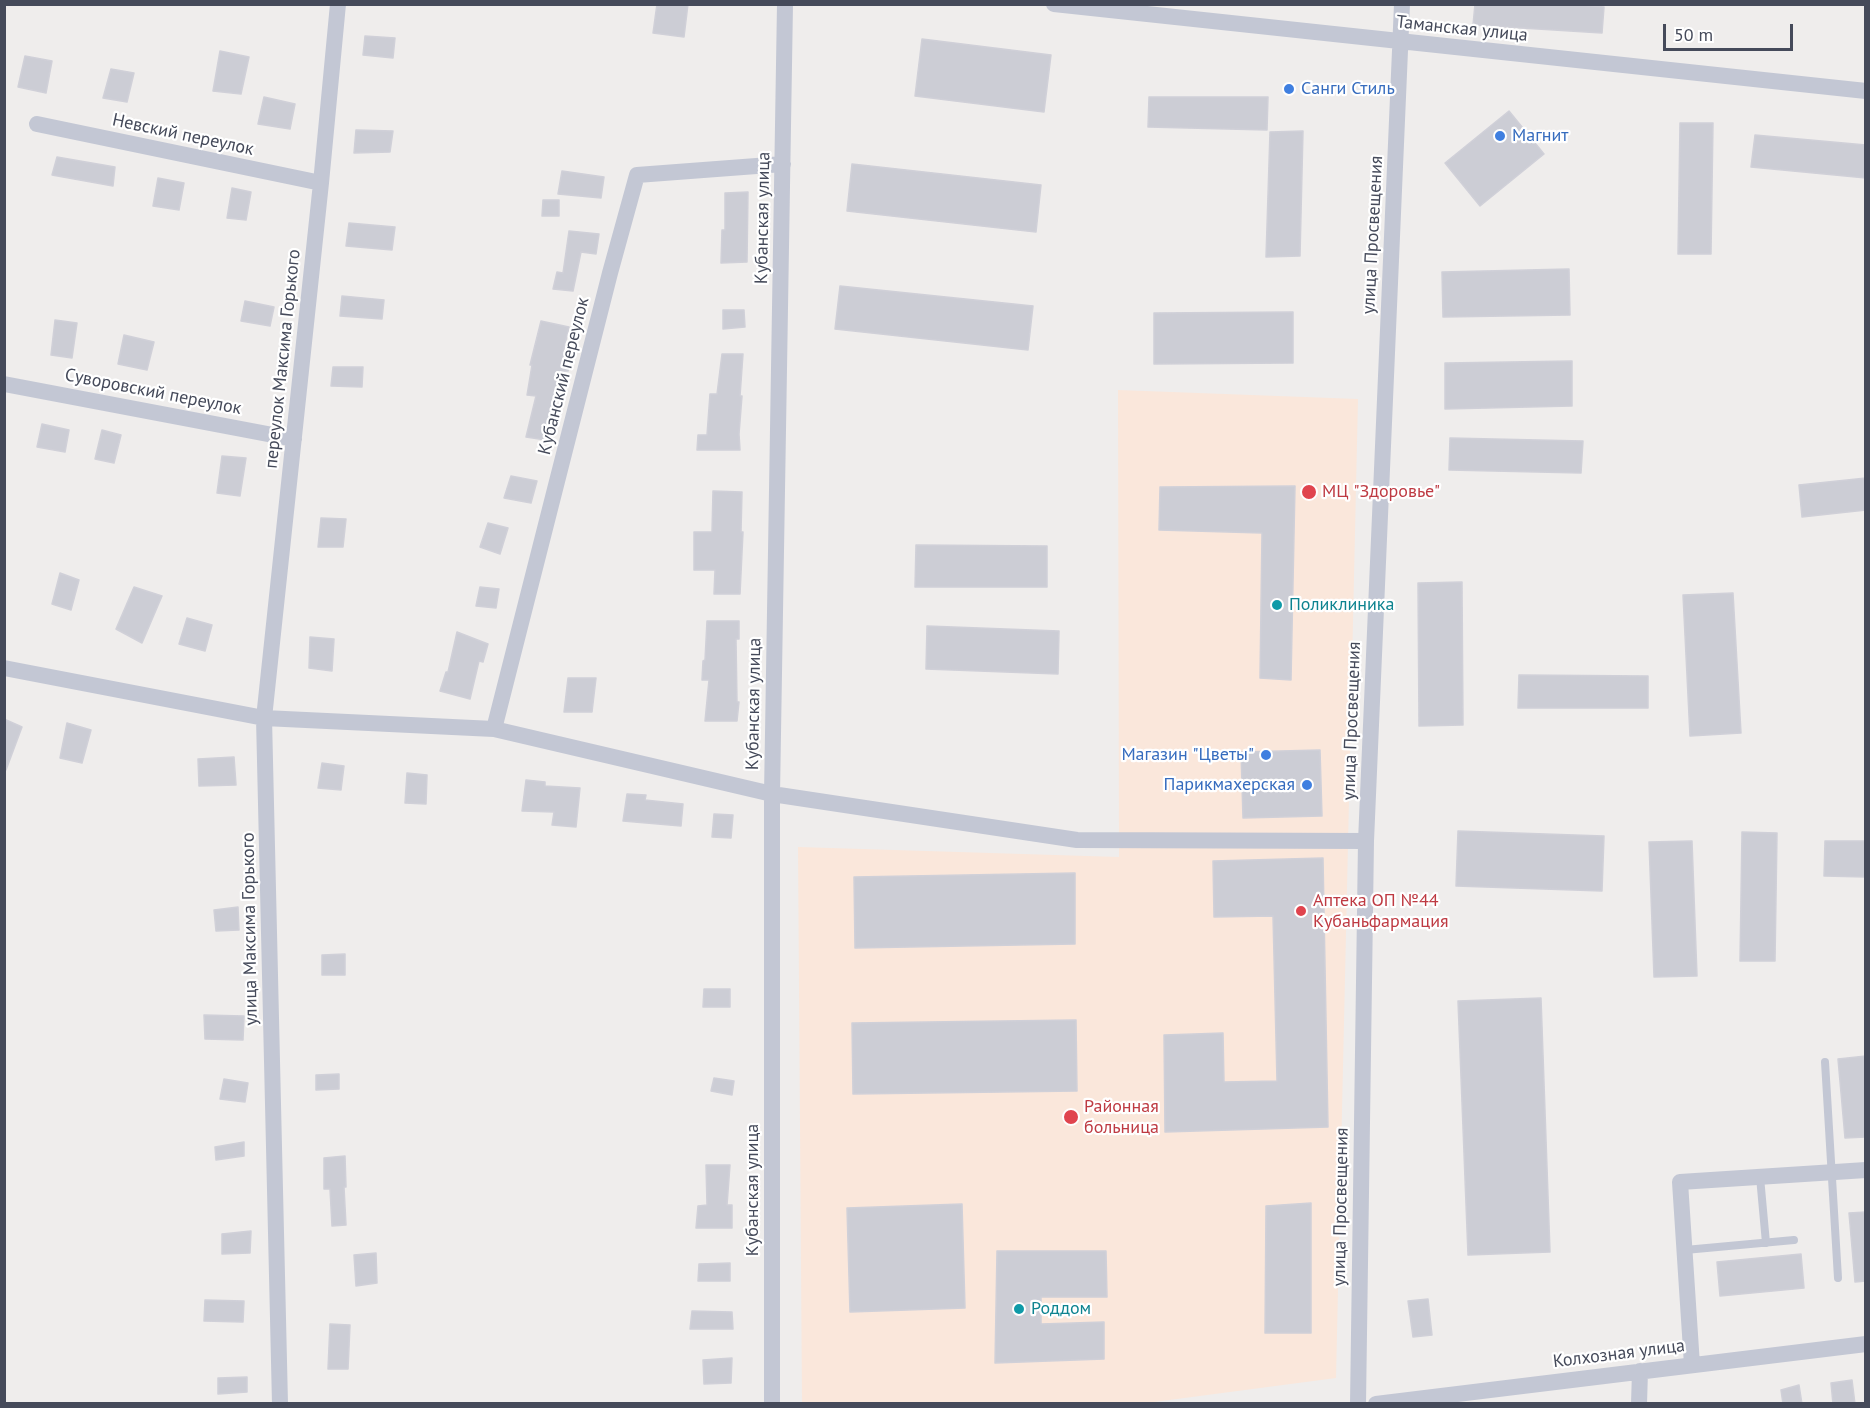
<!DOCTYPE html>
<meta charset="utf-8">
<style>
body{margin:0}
#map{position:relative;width:1870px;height:1408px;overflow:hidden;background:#efedec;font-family:"PT Sans",sans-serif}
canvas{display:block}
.frame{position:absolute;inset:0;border:6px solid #454a5a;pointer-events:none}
.scale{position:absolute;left:1663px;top:24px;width:130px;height:27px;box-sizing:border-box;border:3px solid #454a5a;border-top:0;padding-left:8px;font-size:18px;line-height:21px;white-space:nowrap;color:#454a5a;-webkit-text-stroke:4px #fff;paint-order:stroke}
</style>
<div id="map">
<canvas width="1870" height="1408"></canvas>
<div class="frame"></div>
<div class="scale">50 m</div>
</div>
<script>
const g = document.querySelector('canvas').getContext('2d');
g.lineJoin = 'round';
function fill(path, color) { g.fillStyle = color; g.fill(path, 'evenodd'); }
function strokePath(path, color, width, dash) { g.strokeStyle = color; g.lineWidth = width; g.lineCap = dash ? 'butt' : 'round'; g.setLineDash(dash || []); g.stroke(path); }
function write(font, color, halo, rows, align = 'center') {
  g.font = font + ' "PT Sans",sans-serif'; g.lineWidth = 4.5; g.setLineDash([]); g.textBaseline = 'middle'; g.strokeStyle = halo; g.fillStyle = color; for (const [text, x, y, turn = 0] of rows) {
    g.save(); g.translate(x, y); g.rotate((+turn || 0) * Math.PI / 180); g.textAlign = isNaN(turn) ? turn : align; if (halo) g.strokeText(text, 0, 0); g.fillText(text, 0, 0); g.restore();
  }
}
const medical = new Path2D(`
 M1118 390 1358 399 1336 1378 1139 1404 802 1403 798 847 1119 857Z`);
const building = new Path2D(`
 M657 4H688L684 37 653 33Z
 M1475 4H1569L1604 7 1602 33 1473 25Z
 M365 36 395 38 393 58 363 55Z
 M922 39 1051 55 1044 112 915 96Z
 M220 51 249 57 241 94 213 91Z
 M25 56 52 61 46 93 18 87Z
 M111 69 134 73 127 102 103 98Z
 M264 97 295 104 290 129 258 124Z
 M1149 97H1268L1267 130 1148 127Z
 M1509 111 1544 154 1480 206 1445 163Z
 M1680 123H1713L1711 254H1678Z
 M356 130 393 131 390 152 354 153Z
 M1303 131 1300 256 1266 257 1270 132Z
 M1755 135 1866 145V178L1751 167Z
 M57 157 115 167 113 186 52 175Z
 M852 164 1041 185 1036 232 847 211Z
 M562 171 604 177 601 198 558 194Z
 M158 178 184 183 179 210 153 206Z
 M232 188 251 192 246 220 227 218Z
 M748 192 747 262 721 263 722 230H725V193Z
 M543 200H559V216H542Z
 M349 223 395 227 392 250 346 246Z
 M569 231 599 234 596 254 581 252 573 291 553 289 557 272 563 273Z
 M1569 269 1570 315 1443 317 1442 272Z
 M840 286 1033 306 1028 350 835 329Z
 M342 296 384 300 382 319 340 316Z
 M245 301 274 307 270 326 241 321Z
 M723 310H744L745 327 723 329Z
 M1293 312V363L1154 364V313Z
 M55 320 77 323 72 358 51 355Z
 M541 321 569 327 563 353 571 355 568 371H563L552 421 556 422 552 441 526 437 536 396 527 395 532 365H530Z
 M124 335 154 342 147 370 118 364Z
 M722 354H743L740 396H742L739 434 740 450H697L698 435H707L710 394H717Z
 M1572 361V406L1445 409V363Z
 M333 367H363L362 387 331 386Z
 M42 424 69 430 65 452 37 447Z
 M102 430 121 435 114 463 95 459Z
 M1450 438 1583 441 1581 473 1449 470Z
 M222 456 246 458 240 496 217 493Z
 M511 476 537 481 531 503 504 498Z
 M1866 478V510L1802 517 1799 485Z
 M1295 486 1291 680 1260 678 1262 533 1159 530 1160 487Z
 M713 491 742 492 741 532H743L740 594H714L715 570H694V532H712Z
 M321 518 346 519 343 547H318Z
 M488 523 508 528 500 554 480 547Z
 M916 545 1047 546V587H915Z
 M60 573 79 580 71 610 52 604Z
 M1462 582 1463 725 1419 726 1418 583Z
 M134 587 162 596 142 643 116 629Z
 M480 587 499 589 496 608 476 606Z
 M1733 593 1741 733 1690 736 1683 595Z
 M187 618 212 625 205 651 179 644Z
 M707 621H739V639H736L737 702H739L737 721H705L709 680H702L703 661 705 660Z
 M927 626 1059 631 1058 674 926 669Z
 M457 632 488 644 483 662 479 661 470 699 440 691 446 672H448Z
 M310 637 334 639 332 671 309 668Z
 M1519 675 1648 676V708H1518Z
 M568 678H596L592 712H564Z
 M4 719 22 727 6 770H4Z
 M67 723 91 730 82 763 60 758Z
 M1320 750 1322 816 1243 818 1241 752Z
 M234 757 236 785 199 786 198 759Z
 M322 763 344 766 341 790 318 788Z
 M407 773 427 775 426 804 405 803Z
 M526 780 545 782V786L580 788 576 827 552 825 554 812 522 811Z
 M627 794 646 795 645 800 683 804 681 826 623 821Z
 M714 814 733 815 731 838 712 837Z
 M1458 831 1604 836 1602 891 1456 886Z
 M1742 832 1777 833 1775 961H1740Z
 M1692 841 1697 976 1654 977 1649 842Z
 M1825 841H1866V877L1824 876Z
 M1323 858 1328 1127 1165 1132 1164 1035 1223 1033 1224 1082 1277 1081 1273 916 1214 917 1213 861Z
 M1075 873V944L855 948 854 877Z
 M238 907 239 930 216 931 214 910Z
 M345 954V975H322V955Z
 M704 989H730V1007H703Z
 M1541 998 1550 1252 1468 1255 1458 1001Z
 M204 1015 244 1016 243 1040 205 1039Z
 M1076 1020 1077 1091 853 1094 852 1023Z
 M1866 1056V1137L1845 1138 1838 1059Z
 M339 1074V1089L316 1090V1075Z
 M714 1078 734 1081 732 1095 711 1091Z
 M224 1079 248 1083 245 1102 220 1099Z
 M244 1142V1156L216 1160 215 1147Z
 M345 1156 346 1187H344L346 1225 332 1226 330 1189H324V1158Z
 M706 1165H730L727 1205H732V1228H696L698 1206 707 1205Z
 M1311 1203V1333H1265L1266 1206Z
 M962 1204 965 1308 850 1312 847 1208Z
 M1866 1212V1281L1855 1282 1849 1213Z
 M251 1231 250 1253 222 1254V1234Z
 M997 1251H1106L1107 1297H1041V1324L1104 1322V1359L995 1363Z
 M376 1253 377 1283 356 1286 354 1255Z
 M1801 1254 1804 1288 1720 1296 1717 1262Z
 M730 1263V1281H698L699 1264Z
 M1428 1299 1432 1335 1413 1337 1408 1301Z
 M205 1300 244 1301 243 1322 204 1321Z
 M692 1311 732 1312 733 1329H690Z
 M330 1324 350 1325 348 1369H328Z
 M732 1358 731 1383 704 1384 703 1360Z
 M247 1377V1392L218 1394V1378Z
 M1852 1380 1855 1404H1833L1831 1383Z
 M1799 1385 1802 1404H1783L1781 1390Z`);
const service = new Path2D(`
 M1825 1062 1838 1278
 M1760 1177 1766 1243
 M1685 1250 1794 1240`);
const minor = new Path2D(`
 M1054 4 1866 91
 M37 124 321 183
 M4 384 294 439
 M4 668 264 718 494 729 772 794 1077 840 1366 841
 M494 729 610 273 637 175 783 164
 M1692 1365 1680 1182 1866 1170
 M280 1404 264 718 321 183 338 4
 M772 1404V794L785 4
 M1358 1404 1366 841 1402 4
 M1376 1404 1866 1344
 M1639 1404 1640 1371`);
const markers = [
 [1289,89,6,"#3f7fe0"],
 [1500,136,6,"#3f7fe0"],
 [1309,492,8,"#e0444e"],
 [1277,605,6,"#0f9aa8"],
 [1266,755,6,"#3f7fe0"],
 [1307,785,6,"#3f7fe0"],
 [1301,911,6,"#e0444e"],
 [1071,1117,8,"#e0444e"],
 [1019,1309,6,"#0f9aa8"]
];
const streetNames = [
 ["Таманская улица",1462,29,6],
 ["Невский переулок",183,135,12],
 ["Кубанская улица",763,218,-89],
 ["улица Просвещения",1373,235,-87],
 ["переулок Максима Горького",283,359,-84],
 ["Кубанский переулок",564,376,-76],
 ["Суворовский переулок",153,392,11],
 ["Кубанская улица",754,704,-89],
 ["улица Просвещения",1352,721,-88],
 ["улица Максима Горького",250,929,-91],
 ["Кубанская улица",753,1190,-90],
 ["улица Просвещения",1341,1207,-89],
 ["Колхозная улица",1619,1354,-7]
];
const shopNames = [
 ["Санги Стиль",1301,89],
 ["Магнит",1512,136],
 ["Магазин \"Цветы\"",1254,755,"right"],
 ["Парикмахерская",1295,785,"right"]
];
const healthNames = [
 ["МЦ \"Здоровье\"",1322,492],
 ["Аптека ОП №44",1313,901],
 ["Кубаньфармация",1313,922],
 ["Районная",1084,1107],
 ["больница",1084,1128]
];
const cultureNames = [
 ["Поликлиника",1289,605],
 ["Роддом",1031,1309]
];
fill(medical, '#fae7db');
fill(building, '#cccdd5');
strokePath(building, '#d0d0d8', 1.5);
strokePath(service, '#c3c7d4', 8);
strokePath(minor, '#c3c7d4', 16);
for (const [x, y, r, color] of markers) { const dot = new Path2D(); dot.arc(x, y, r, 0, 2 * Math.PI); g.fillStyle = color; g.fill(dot); strokePath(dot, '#fff', 2); }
write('18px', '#454a5a', '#fff', streetNames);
write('18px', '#366cbe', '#fff', shopNames, 'left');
write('18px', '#be3a42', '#fff', healthNames, 'left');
write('18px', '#0d838f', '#fff', cultureNames, 'left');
</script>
